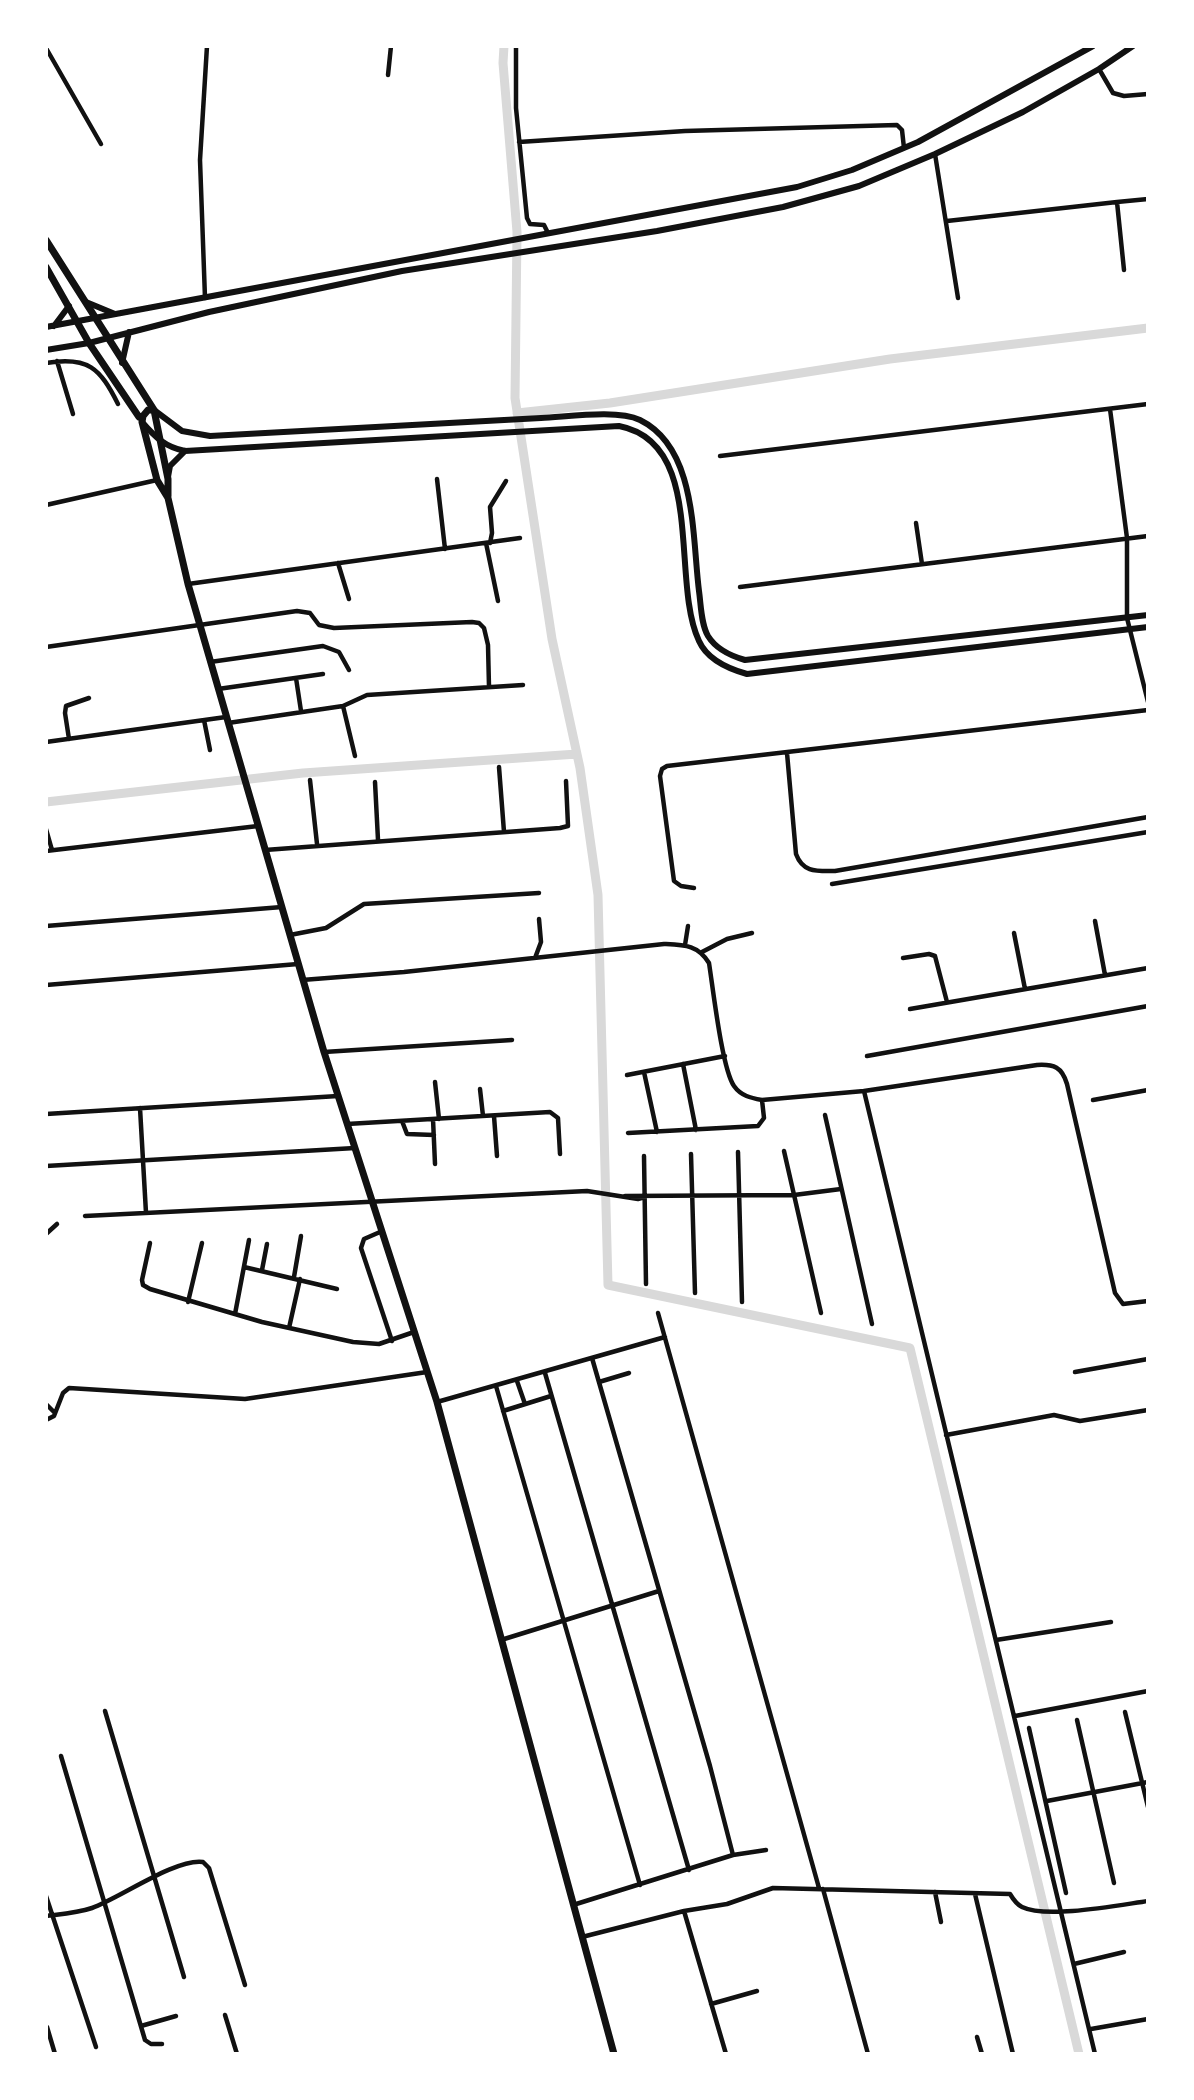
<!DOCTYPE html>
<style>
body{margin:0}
#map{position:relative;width:1194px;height:2100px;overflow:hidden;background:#fff;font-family:Jost,sans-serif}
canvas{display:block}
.frame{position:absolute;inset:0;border:48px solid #fff;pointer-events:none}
</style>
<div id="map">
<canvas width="1194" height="2100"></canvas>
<div class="frame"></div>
</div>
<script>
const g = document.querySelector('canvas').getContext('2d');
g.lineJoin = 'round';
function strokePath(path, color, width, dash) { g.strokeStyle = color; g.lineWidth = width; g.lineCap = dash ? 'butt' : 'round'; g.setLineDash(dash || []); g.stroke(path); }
const canal = new Path2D(`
 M504 46 503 63 517 232 515 398 552 639 580 768 598 895 608 1285 910 1348 1079 2054
 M517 413 610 403 890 359 1148 328
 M46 802 303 773 577 754`);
const minor = new Path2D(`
 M516 46V108L527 218 530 224 544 225 548 233
 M46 48 101 144
 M1099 69 1113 93 1124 96 1148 94
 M388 75 391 46
 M519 142 685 131 897 125 902 130 904 148
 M935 154 958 298
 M1117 202 1148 199
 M947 221 1117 202 1124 270
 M205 298 200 160 207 46
 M57 361 73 414
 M46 363C88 356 100 368 118 404
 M1110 409 1127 538V618L1148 702
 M720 456 1148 404
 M437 479 445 549
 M46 505 157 480
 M916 523 922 564
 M486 543 498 601
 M490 543 492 533 490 507 506 481
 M338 563 349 599
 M188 584 520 538
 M740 587 1148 536
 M46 647 297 611 310 613 319 625 334 628 472 622 479 623 484 628 488 645 489 687
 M210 662 323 646 339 652 349 670
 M296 678 301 711
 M218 689 323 674
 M343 706 355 756
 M204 720 210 750
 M228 723 343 706 367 695 523 685
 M69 739 65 713 66 706 89 698
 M46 742 226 717
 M787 753 796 854C803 873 817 871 835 871L1148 817
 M499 767 504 832
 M310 780 317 844
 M375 782 378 840
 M46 829 52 850
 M265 850 560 828 568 826 566 781
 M46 851 258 826
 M832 884 1148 832
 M694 888 681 886 674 881 660 776 662 769 667 766 1148 710
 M1095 921 1105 975
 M46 926 282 907
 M1014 933 1025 989
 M290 935 326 928 364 904 539 893
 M685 945 688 926
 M702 952 727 939 752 933
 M535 958 541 942 539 919
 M903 958 929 954 935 956 947 1002
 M302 980 404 972 664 944C685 945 698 945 709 963 713 988 722 1069 734 1086 741 1096 751 1098 762 1100L864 1091 1037 1065C1054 1064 1062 1067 1067 1084L1115 1293 1123 1304 1148 1301
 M46 985 298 964
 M910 1009 1148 968
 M324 1052 512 1040
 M867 1056 1148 1006
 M683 1064 696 1130
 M644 1072 657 1132
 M627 1075 725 1056
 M435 1082 439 1119
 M480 1089 483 1116
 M864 1091 1095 2054
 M1093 1100 1148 1090
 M140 1108 146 1213
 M46 1114 338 1096
 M825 1115 872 1324
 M494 1116 497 1156
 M433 1119 435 1164
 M402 1121 407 1134 434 1135
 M347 1124 550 1112 558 1118 560 1154
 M628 1133 758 1126 764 1118 762 1100
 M784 1151 821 1313
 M738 1152 742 1302
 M691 1154 695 1293
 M644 1156 646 1284
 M46 1166 355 1148
 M625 1196 794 1195 841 1189
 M85 1216 587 1191 638 1199 645 1197
 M380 1232 364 1239 361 1248 392 1341
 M46 1234 57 1224
 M150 1243 142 1280 143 1285 150 1289 262 1322 353 1342 379 1344 414 1332
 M244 1267 337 1289
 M262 1270 267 1244
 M294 1277 301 1236
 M188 1302 202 1243
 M658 1313 819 1888
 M235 1314 249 1240
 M289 1328 300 1279
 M592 1358 710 1766 733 1855
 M1075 1372 1148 1359
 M545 1373 689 1870
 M517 1381 525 1404
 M599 1382 629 1373
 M496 1386 640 1885
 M437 1402 665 1337
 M46 1404 55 1413
 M503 1411 551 1396
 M46 1420 54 1416 63 1393 69 1388 245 1399 427 1372
 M946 1435 1054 1415 1080 1421 1148 1410
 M501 1640 659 1591
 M996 1640 1111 1622
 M105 1711 184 1977
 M1125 1712 1148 1807
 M1015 1716 1148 1691
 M1077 1720 1114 1883
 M1029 1728 1066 1893
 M61 1756 145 2040 151 2044H162
 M1047 1801 1148 1782
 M733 1855 766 1850
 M823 1889 868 2054
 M935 1892 941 1922
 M975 1894 1013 2054
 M46 1896 96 2047
 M573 1905 733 1855
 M684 1911 726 2054
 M46 1916C62 1914 77 1913 92 1908 120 1898 176 1858 203 1862L209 1868 245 1985
 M582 1937 684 1911 727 1904 773 1888 1010 1894C1013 1899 1016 1904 1022 1907 1047 1919 1119 1905 1148 1901
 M1074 1964 1124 1952
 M711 2004 757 1991
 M225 2015 237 2054
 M141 2026 176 2016
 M47 2027 55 2054
 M1091 2029 1148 2019
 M977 2037 982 2054`);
const tertiary = new Path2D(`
 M86 302 115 314
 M54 326 69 306
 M46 327 797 187 852 170 918 142 1093 46
 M46 350 89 343 209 312 402 271 657 231 783 207 859 186 935 154 1023 112 1099 69 1133 46
 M122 363 129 332
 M154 410 182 431 210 436C320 431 431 423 541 418 567 417 617 409 640 420 697 448 692 536 699 591 701 605 701 624 708 636 716 649 731 656 745 660L1148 615
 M142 422C155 437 165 447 185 451L619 426C707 443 670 580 699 641 707 659 729 669 747 674L1148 627
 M168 477 170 466 185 451`);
const secondary = new Path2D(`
 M46 240 154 410 168 479V496
 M46 267 89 343 139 417
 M154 410H148L143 416 142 422 157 480 168 498 188 584 324 1052 437 1402 614 2054`);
strokePath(canal, '#d9d9d9', 9);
strokePath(minor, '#111', 4.5);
strokePath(tertiary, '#111', 6);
strokePath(secondary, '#111', 7);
</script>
